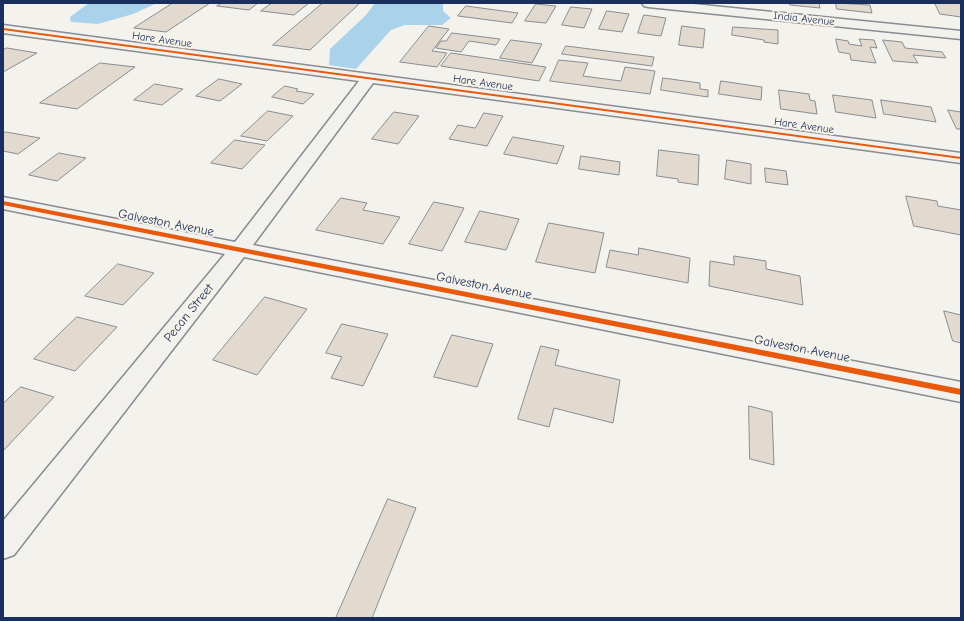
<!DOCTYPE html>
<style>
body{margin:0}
#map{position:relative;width:964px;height:621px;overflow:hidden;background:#f4f2ec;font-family:"Comic Neue",sans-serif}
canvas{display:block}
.frame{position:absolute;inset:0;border:4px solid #1b2f5e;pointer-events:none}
</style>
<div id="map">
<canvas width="964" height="621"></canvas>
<div class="frame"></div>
</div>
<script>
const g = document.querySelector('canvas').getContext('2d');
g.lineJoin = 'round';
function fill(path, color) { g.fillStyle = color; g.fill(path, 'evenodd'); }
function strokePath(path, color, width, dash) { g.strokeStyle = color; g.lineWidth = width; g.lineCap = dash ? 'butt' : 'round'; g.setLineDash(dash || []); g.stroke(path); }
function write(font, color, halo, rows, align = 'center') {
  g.font = font + ' "Comic Neue",sans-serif'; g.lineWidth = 4; g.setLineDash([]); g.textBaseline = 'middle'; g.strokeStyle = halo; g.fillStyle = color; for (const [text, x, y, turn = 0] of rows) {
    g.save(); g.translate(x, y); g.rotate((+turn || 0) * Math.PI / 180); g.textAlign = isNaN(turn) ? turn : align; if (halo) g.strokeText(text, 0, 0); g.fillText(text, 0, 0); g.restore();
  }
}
const water = new Path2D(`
 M89 3H157L133 14 98 24 71 22 70 17Z
 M375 3H443V11L451 18 442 25H405L391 30 356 69 329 65 330 49 366 15Z`);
const building = new Path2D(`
 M173 3H210L166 32 134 28Z
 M222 3H258L249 10 217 6Z
 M272 3H309L294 15 261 11Z
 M323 3H360L310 50 273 45Z
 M789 3H819L820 8 790 5Z
 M836 3 870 5 872 13 837 9Z
 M935 3H961V17L940 14Z
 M536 4 556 6 546 23 525 21Z
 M466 6 518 13 512 23 458 16Z
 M571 7 592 9 584 28 562 25Z
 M607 11 629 14 622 32 599 29Z
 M644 15 666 18 661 36 638 33Z
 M429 26 449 29 432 51 447 53 437 67 400 62Z
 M682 26 705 29 703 48 679 45Z
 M733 27 778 30V44L764 42V40L732 35Z
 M452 33 500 39 496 45 469 41 461 52 436 48 441 41H446Z
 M836 39 848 41 849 44 862 46 859 39 874 40 877 48 870 47 876 63 851 60 850 54 839 52Z
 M511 40 542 44 532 63 500 58Z
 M883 40 902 42 905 48 942 52 946 58 913 55 918 63 893 61Z
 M566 46 654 57 652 66 562 54Z
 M7 48 37 53 3 72V50Z
 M451 53 546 67 539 81 441 66Z
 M559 60 588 63 583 76 621 81 625 67 655 71 650 94 550 81Z
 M100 63 135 67 77 109 40 103Z
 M663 78 700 83V89L708 90V97L661 90Z
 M219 79 242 84 220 101 196 96Z
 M721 81 762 87 761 100 719 94Z
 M155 84 183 89 162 105 134 100Z
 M285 86 298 89 296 91 314 94 303 104 272 97Z
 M779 90 809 94 810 100 815 101 817 114 781 109Z
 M833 95 872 100 876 118 836 112Z
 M881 100 931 107 936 122 884 114Z
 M948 110 961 112V129H957Z
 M268 111 293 116 267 141 241 136Z
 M394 112 419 116 398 144 372 139Z
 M484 113 503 116 487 146 449 139 458 125 475 128Z
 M6 132 40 138 18 154 3 151V134Z
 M513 137 564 146 557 164 504 154Z
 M235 140 265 145 242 169 211 163Z
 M659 150 699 155 698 185 678 182V179L657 176Z
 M59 153 86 158 57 181 29 175Z
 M581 156 620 162 619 175 579 169Z
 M727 160 751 164V184L725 179Z
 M765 168 786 171 788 185 766 182Z
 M906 196 937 201 938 206 961 210V235L914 226Z
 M341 198 367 203 363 210 400 217 383 244 316 230Z
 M434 202 464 208 442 251 409 244Z
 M480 211 519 219 506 250 465 242Z
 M549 223 604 233 595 273 536 262Z
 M639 248 690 258 688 283 606 267 610 250 638 255Z
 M734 256 766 261V269L800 276 803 305 709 286 710 261 734 265Z
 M118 264 154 273 123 305 85 296Z
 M265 297 307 309 257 375 213 360Z
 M944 311 961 315V343L953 341Z
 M77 317 117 327 75 371 34 359Z
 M342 324 388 334 363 386 331 378 342 357 326 353Z
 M452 335 493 344 477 387 434 377Z
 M541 346 559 350 555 365 620 380 613 423 554 408 549 427 518 419Z
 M21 387 54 397 3 451V404Z
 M749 406 772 412 774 465 750 459Z
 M388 499 416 508 372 618H336Z`);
const minor = new Path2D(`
 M642 3H683L961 31V39L648 7 644 6Z
 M3 25 961 153V163L373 83 253 245 961 382V402L244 257 14 555 3 559V521L225 254 3 209V197L235 242 359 81 3 33Z`);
const cycleway = new Path2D(`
 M3 28 961 157V159L3 30Z
 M3 201 961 389V395L3 205Z`);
const farStreetnames = [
 ["India Avenue",804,19,6],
 ["Hare Avenue",162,40,8],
 ["Hare Avenue",483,83,8],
 ["Hare Avenue",804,126,8]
];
const streetNames = [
 ["Galveston Avenue",166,223,11],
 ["Galveston Avenue",484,286,11],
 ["Pecan Street",189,313,-51],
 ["Galveston Avenue",802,349,11]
];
fill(water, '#aad2ea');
fill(building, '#e2d9cf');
strokePath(building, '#898c92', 1);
strokePath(minor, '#898c92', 3);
fill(minor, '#f2f1ed');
fill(cycleway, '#e8590c');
write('11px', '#1b2f5e', '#f7f3e8', farStreetnames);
write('13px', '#1b2f5e', '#f7f3e8', streetNames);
</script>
